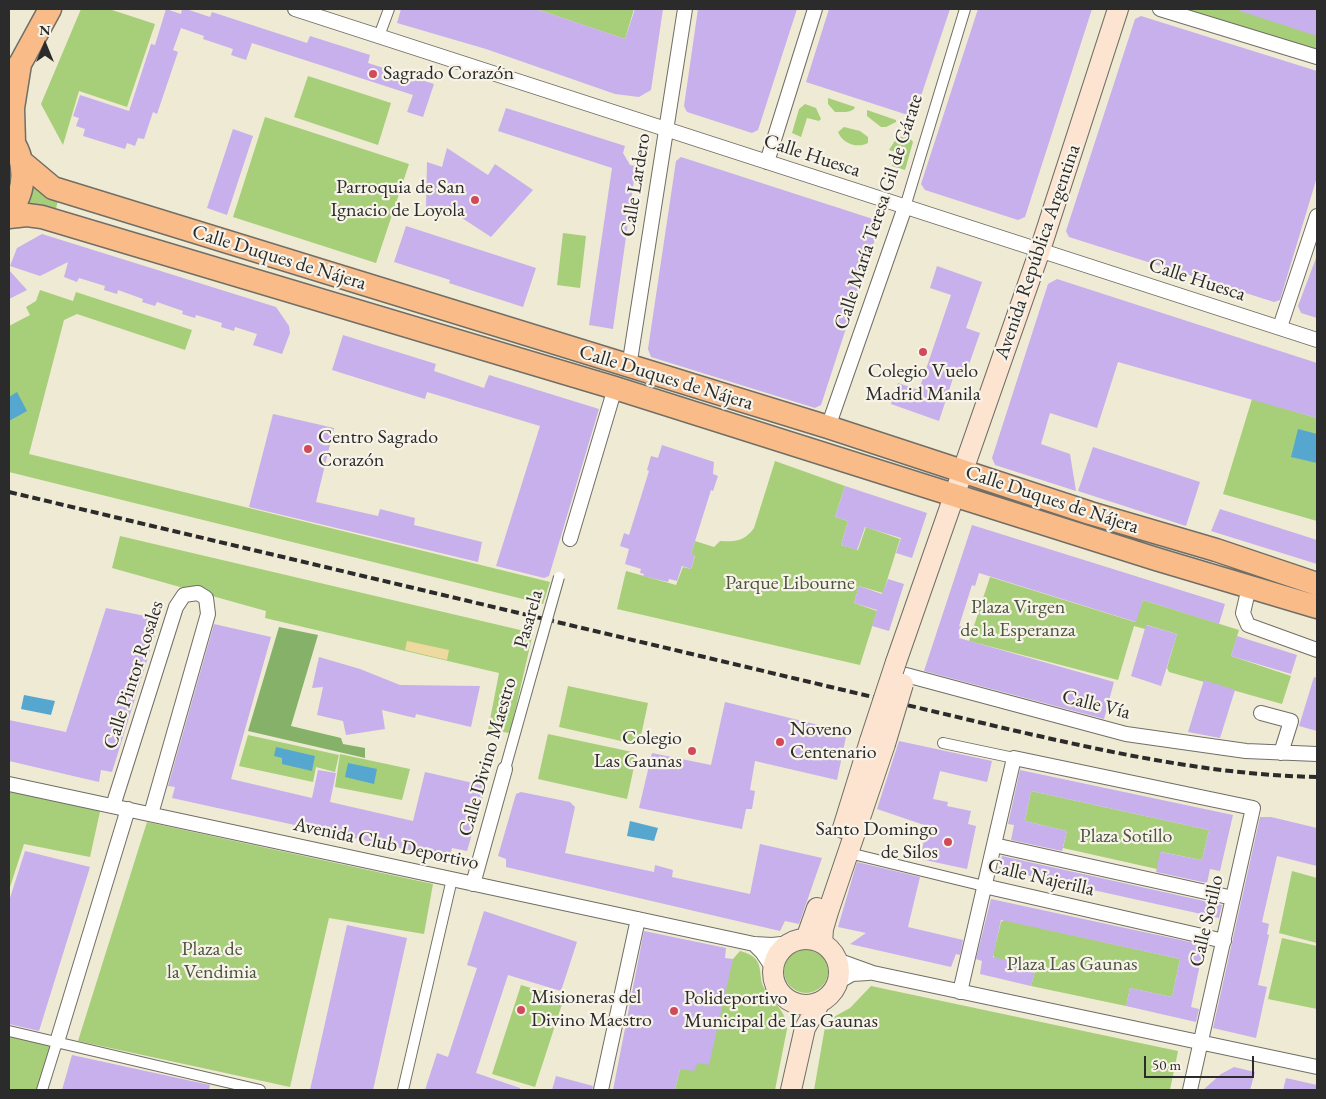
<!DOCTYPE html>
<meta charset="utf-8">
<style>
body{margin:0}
#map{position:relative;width:1326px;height:1099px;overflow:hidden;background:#efead3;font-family:"EB Garamond",serif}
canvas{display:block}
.frame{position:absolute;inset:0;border:10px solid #2b2b2b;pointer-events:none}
.north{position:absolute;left:20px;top:20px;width:50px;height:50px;-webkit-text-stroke:4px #f7f3e8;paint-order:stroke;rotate:0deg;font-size:14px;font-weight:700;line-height:20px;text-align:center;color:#2b2b2b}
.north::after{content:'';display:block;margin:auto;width:18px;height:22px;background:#2b2b2b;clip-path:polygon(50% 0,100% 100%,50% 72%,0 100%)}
.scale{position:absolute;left:1144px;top:1056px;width:110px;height:22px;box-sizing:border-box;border:2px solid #2b2b2b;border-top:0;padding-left:6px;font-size:15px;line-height:18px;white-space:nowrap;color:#2b2b2b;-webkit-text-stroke:4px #f7f3e8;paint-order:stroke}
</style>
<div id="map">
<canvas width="1326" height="1099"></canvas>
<div class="frame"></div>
<div class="north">N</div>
<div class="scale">50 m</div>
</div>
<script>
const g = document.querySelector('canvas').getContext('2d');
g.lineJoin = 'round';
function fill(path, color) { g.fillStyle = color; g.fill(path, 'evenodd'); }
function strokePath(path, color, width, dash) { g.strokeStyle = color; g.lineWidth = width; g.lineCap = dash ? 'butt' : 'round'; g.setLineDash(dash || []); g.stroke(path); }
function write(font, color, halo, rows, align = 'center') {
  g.font = font + ' "EB Garamond",serif'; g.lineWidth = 4.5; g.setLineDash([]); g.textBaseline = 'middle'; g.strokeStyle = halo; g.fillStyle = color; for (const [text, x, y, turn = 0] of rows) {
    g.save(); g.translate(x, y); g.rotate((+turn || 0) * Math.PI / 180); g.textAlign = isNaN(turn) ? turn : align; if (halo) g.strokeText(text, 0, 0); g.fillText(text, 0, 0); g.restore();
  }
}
const green = new Path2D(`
 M81 9H109L155 24 127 107 79 91 63 145 41 104Z
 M536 9H634L625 39Z
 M1160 9H1317V57Z
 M308 76 391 103 378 145 294 117Z
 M828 98 855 107C853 113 842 112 835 112L828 104Z
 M805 104 816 108 821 119 819 121 807 118 801 137 792 133 799 109Z
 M867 110 896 120V122L886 127H881L867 116Z
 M265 117 409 164 376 263 233 217Z
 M844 127 860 131 868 137V143C857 149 842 143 838 132Z
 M903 136 909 137 913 142 905 170 892 166 896 152 889 150 896 139Z
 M30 183 59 196 55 213 30 209 23 201Z
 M563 233 586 236 580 288 557 285Z
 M40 290 73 301 76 292 192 330 185 350 77 314 64 320 29 454 550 582 543 604 9 472V326L30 315 26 307 36 301Z
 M1252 399 1317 418V521L1223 494Z
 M775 461 845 486 835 517 848 521 841 545 858 550 866 527 900 539 883 593 859 586 854 603 877 611 860 665 617 609 626 571 676 585 683 567 691 569 695 556 691 554 695 541 714 547 720 541C735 542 745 541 754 528Z
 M120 536 533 633 510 733 488 730 499 673 265 618 266 611 112 568Z
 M990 577 1135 622 1143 600 1239 630 1231 656 1291 676 1282 704 1169 672 1167 668 1177 634 1147 625 1145 629 1134 626 1118 680 969 641Z
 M568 686 648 703 639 745 559 727Z
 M548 734 637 753 627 799 538 779Z
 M248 735 339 755 335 772 316 767 313 782 239 766Z
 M340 754 410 769 402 800 335 787Z
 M9 788 101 807 90 857 24 844 9 890Z
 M1031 791 1209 830 1202 860 1161 852 1157 869 1063 848 1067 831 1025 821Z
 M147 822 433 884 424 934 329 918 290 1087 78 1041Z
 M1292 871 1317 878V943L1279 933Z
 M1004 920 1180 959 1172 997 1130 988 1126 1006 1031 986 1036 967 995 958 993 955 1001 922Z
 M1282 938 1317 946V1009L1268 999Z
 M784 971a22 22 0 1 1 44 0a22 22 0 1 1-44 0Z
 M740 951C747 953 753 955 757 961 762 969 759 980 764 988 773 1004 786 1009 787 1029L775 1090H675L680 1069 733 959Z
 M521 985 564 998 535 1087 492 1074Z
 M871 986 1178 1051 1170 1090H814L825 1027 832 1018 850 1008Z
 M9 1031 57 1042 42 1090H9Z`);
const forest = new Path2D(`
 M279 627 318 635 291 726 341 738 343 744 365 748V758L248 731Z`);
const sand = new Path2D(`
 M407 641 449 650 447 660 405 650Z`);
const water = new Path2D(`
 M17 392 27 411 9 421V397Z
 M1298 429 1317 434V463L1291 457Z
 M24 695 55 701 51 715 21 709Z
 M276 747 315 756 312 771 282 764V758L274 756Z
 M348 763 377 769 374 784 345 777Z
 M630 821 658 828 654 841 627 836Z`);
const building = new Path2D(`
 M166 9 181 14 182 9H186L210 17 212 12 307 43 310 36 370 55 368 63 434 84 423 117 407 112 413 95 252 43 246 60 231 55 233 49 203 39 204 36 181 28 173 50 178 52 157 114 153 112 144 139 138 138 135 146 127 143 125 149 83 136 85 129 76 126 79 118 73 116 80 95 129 111 151 44 155 45Z
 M401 9H536L625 39 635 9H663L651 90 639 97 615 94 486 49 397 23Z
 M698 9H797L758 130 752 133 687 112 684 106Z
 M829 9H950L914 117 806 82Z
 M978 9H1092L1025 217 1018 220 925 190 921 184Z
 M1240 9H1317V36L1240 11Z
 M1141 16 1317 71V177L1280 300 1274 302 1069 237 1066 231 1135 19Z
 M506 108 625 146 623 153 630 165 636 166 613 329 589 325 612 168 498 131Z
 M233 129 253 136 227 215 207 208Z
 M447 148 488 175 495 164 533 190 491 237 462 218 426 209 427 162 442 167Z
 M681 157 876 220 879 227 821 405 815 408 651 357 648 349 676 161Z
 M406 226 536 268 523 307 449 283 450 280 394 262Z
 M42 234 276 307 289 326 290 333 282 354 253 345 257 334 235 327 234 331 221 327 222 323 196 315 195 318 182 314 183 311 157 302 155 306 142 302 143 299 118 290 117 294 104 290 105 286 79 278 77 282 64 277 68 262 40 276 10 266 17 248Z
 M1316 258H1317V318L1301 313 1298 306Z
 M937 266 982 282 966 328 980 333 966 373 956 369 939 421 891 404 898 383 919 390 951 295 930 288Z
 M9 270 27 290 9 299Z
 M1057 279 1317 363V418L1118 362 1097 428 1050 413 1041 444 1070 454 1076 491 995 465 992 458 1048 284Z
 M343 335 436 364 434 371 484 388 489 375 599 409 549 576 544 578 496 566 540 426 427 392 425 399 332 370Z
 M273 414 334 428 316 502 378 516 380 509 415 518 414 525 482 542 478 562 249 507Z
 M662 445 714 462 713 474 718 476 713 491 711 490 691 554 695 555 691 569 682 566 677 581 669 579 668 582 643 576 644 574 640 573 641 569 625 564 629 549 620 546 624 533 629 535 649 471 647 470 651 456 658 458Z
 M1093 447 1200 482 1186 526 1078 491Z
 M845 486 927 513 912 558 896 553 901 538 865 527 857 550 841 545 848 521 835 517Z
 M1220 509 1317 540V564L1211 531Z
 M972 525 1225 604 1219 624 1143 600 1136 622 979 573 975 586 972 585 959 626 962 627 959 638 1114 682 1104 719 924 671Z
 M888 579 904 584 889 631 872 626 877 610 854 603 859 586 882 594Z
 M106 608 160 619 112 772 101 770 99 782 9 761V720L66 732Z
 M214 624 271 637 231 779 312 798 318 770 336 773 330 802 413 821 425 772 486 786 467 851 452 848 449 859 172 798 175 787 168 786Z
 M1146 625 1177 634 1161 686 1131 676Z
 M1237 636 1297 655 1291 674 1231 656Z
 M319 657 360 669 400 685 480 686 471 727 416 714 415 718 382 710 385 729 346 735 343 721 317 715 323 687 312 688Z
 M1314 677 1317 678V731L1299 726Z
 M1204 680 1235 690 1220 738 1188 732Z
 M725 702 847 732 837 780 755 761 750 790 755 791 752 809H746L742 829 639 808 652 753 711 765Z
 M899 741 992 761 987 782 940 771 933 799 948 802 947 806 971 811 968 824 976 826 967 869 920 859 927 826 877 809Z
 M1020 770 1233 815 1220 871 1210 869 1207 883 1156 872 1160 852 1202 860 1209 830 1031 791 1025 821 1067 831 1062 851 1011 840 1014 825 1008 824Z
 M521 792 570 802 575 807 565 853 654 872 655 865 673 870 672 877 750 894 760 844 822 858 799 924 785 921 780 931 506 867V859L498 856 516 794Z
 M1260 817H1271L1317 828V866L1277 856 1262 922 1269 924 1267 934 1269 935 1258 985 1267 987 1256 1038 1213 1028Z
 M25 851 90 867 39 1031 9 1024V901Z
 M1002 856 1222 905 1219 918 999 869Z
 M857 862 920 877 908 927 963 940 960 955 956 954 951 967 850 944 866 933 838 927Z
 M991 899 1204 945 1191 1007 1199 1009 1196 1022 1126 1006 1130 988 1172 997 1180 959 1001 920 993 957 1036 967 1031 986 980 974 982 961 976 959Z
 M484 911 577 942 561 991 508 975 476 1073 520 1088V1090H425L437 1053 448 1057 477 968 467 965Z
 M347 925 407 938 373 1090H310Z
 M644 931 726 948 725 958 733 959 709 1065 698 1063 694 1071 680 1069 675 1090H613Z
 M72 1055 210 1085 209 1090H62Z
 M1234 1067 1255 1072 1250 1090H1203L1221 1074Z
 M556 1076 593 1086 592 1090H552Z
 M1286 1078 1317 1085V1090H1283Z`);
const pedestrian = new Path2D(`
 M379 36 389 9
 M905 207 965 9
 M943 743 1014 758
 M505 769 533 669
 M849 853 984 886
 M9 1031 260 1090
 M42 1090 57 1042
 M403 1090 452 879`);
const minor = new Path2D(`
 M295 9 1317 340
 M1160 9 1317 57
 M767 162 815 9
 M1280 327 1317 216
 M629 367 685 9
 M828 427 905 207
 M570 539 615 388
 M1249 587 1243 613 1248 625 1317 650
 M906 675 1126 734 1246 751 1317 754
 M1261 713 1291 721 1281 753
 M9 784 754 944 772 945 791 943
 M113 806 176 607 184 595 198 593 206 598 208 614 151 814
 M994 845 1233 898
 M473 884 505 769
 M984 886 1224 941
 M754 944 762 952 773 968
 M837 960 873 973 1317 1067
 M838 982 852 974 868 973
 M960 992 1014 758 1253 808 1190 1090
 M57 1042 128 809
 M601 1090 638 919`);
const secondary = new Path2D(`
 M896 662 1040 250 1118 9
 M843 828 870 741
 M806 939 817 908
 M773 972a33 33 0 1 1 66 0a33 33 0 1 1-66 0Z
 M822 943 823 929 828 912 885 744
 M791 1090 805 1028 820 1002`);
const primary = new Path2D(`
 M9 76 20 64 50 9
 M9 136C26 158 28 190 9 212
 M14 143 13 108 20 64
 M22 162 53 188 828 427 1090 513 1216 550 1317 584
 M9 217 27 215 42 217 615 388 1156 559 1317 607`);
const rail = new Path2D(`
 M9 492 1012 730C1113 753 1213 775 1317 777`);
const pedestrianBridge = new Path2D(`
 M533 669 559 577`);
const secondaryBridge = new Path2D(`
 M870 741 896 662
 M885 744 903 684`);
const markers = [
 [373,74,5,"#d1495b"],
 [475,200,5,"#d1495b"],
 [923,352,5,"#d1495b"],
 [308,449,5,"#d1495b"],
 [780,742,5,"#d1495b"],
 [692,751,5,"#d1495b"],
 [948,842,5,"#d1495b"],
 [521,1010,5,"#d1495b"],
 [674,1011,5,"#d1495b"]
];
const poiNames = [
 ["Sagrado Corazón",383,74],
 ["Parroquia de San",465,188,"right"],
 ["Ignacio de Loyola",465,211,"right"],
 ["Colegio Vuelo",923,372,"center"],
 ["Madrid Manila",923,395,"center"],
 ["Centro Sagrado",318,438],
 ["Corazón",318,461],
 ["Noveno",790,730],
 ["Centenario",790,753],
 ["Colegio",682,739,"right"],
 ["Las Gaunas",682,762,"right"],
 ["Santo Domingo",938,830,"right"],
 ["de Silos",938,853,"right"],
 ["Misioneras del",531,998],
 ["Divino Maestro",531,1021],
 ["Polideportivo",684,999],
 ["Municipal de Las Gaunas",684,1022]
];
const streetNames = [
 ["Calle Huesca",812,156,18],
 ["Calle Lardero",636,185,-81],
 ["Calle María Teresa Gil de Gárate",879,212,-72],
 ["Avenida República Argentina",1038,252,-71],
 ["Calle Duques de Nájera",279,258,17],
 ["Calle Huesca",1197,280,18],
 ["Calle Duques de Nájera",666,378,17],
 ["Calle Duques de Nájera",1052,500,18],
 ["Pasarela",529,619,-74],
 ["Calle Pintor Rosales",134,675,-72],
 ["Calle Vía",1096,705,14],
 ["Calle Divino Maestro",488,757,-74],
 ["Avenida Club Deportivo",386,844,12],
 ["Calle Najerilla",1041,878,13],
 ["Calle Sotillo",1207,921,-77]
];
const parkNames = [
 ["Parque Libourne",790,584],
 ["Plaza Virgen",1018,608],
 ["de la Esperanza",1018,631],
 ["Plaza Sotillo",1126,837],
 ["Plaza de",212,950],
 ["la Vendimia",212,973],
 ["Plaza Las Gaunas",1072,965]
];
fill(green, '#a7ce79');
fill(forest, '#85b169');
fill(sand, '#eeda9e');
fill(water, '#56a7d0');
fill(building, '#c7b0eb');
strokePath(pedestrian, '#706e66', 12);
strokePath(minor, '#706e66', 16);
strokePath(secondary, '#706e66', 22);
strokePath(primary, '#706e66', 25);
strokePath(pedestrian, '#fff', 10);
strokePath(minor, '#fff', 14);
strokePath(secondary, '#fde4d0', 20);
strokePath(primary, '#f9bc89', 22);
strokePath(rail, '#2b2b2b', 4, [8, 4]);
strokePath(pedestrianBridge, '#706e66', 12, []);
strokePath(secondaryBridge, '#706e66', 22, []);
strokePath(pedestrianBridge, '#fff', 10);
strokePath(secondaryBridge, '#fde4d0', 20);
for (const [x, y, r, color] of markers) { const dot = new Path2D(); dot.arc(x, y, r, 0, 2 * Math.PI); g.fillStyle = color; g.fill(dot); strokePath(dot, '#f7f3e8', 2); }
write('20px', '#2b2b2b', '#f7f3e8', poiNames, 'left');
write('20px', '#2b2b2b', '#f7f3e8', streetNames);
write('20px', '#4a543e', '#f7f3e8', parkNames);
</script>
